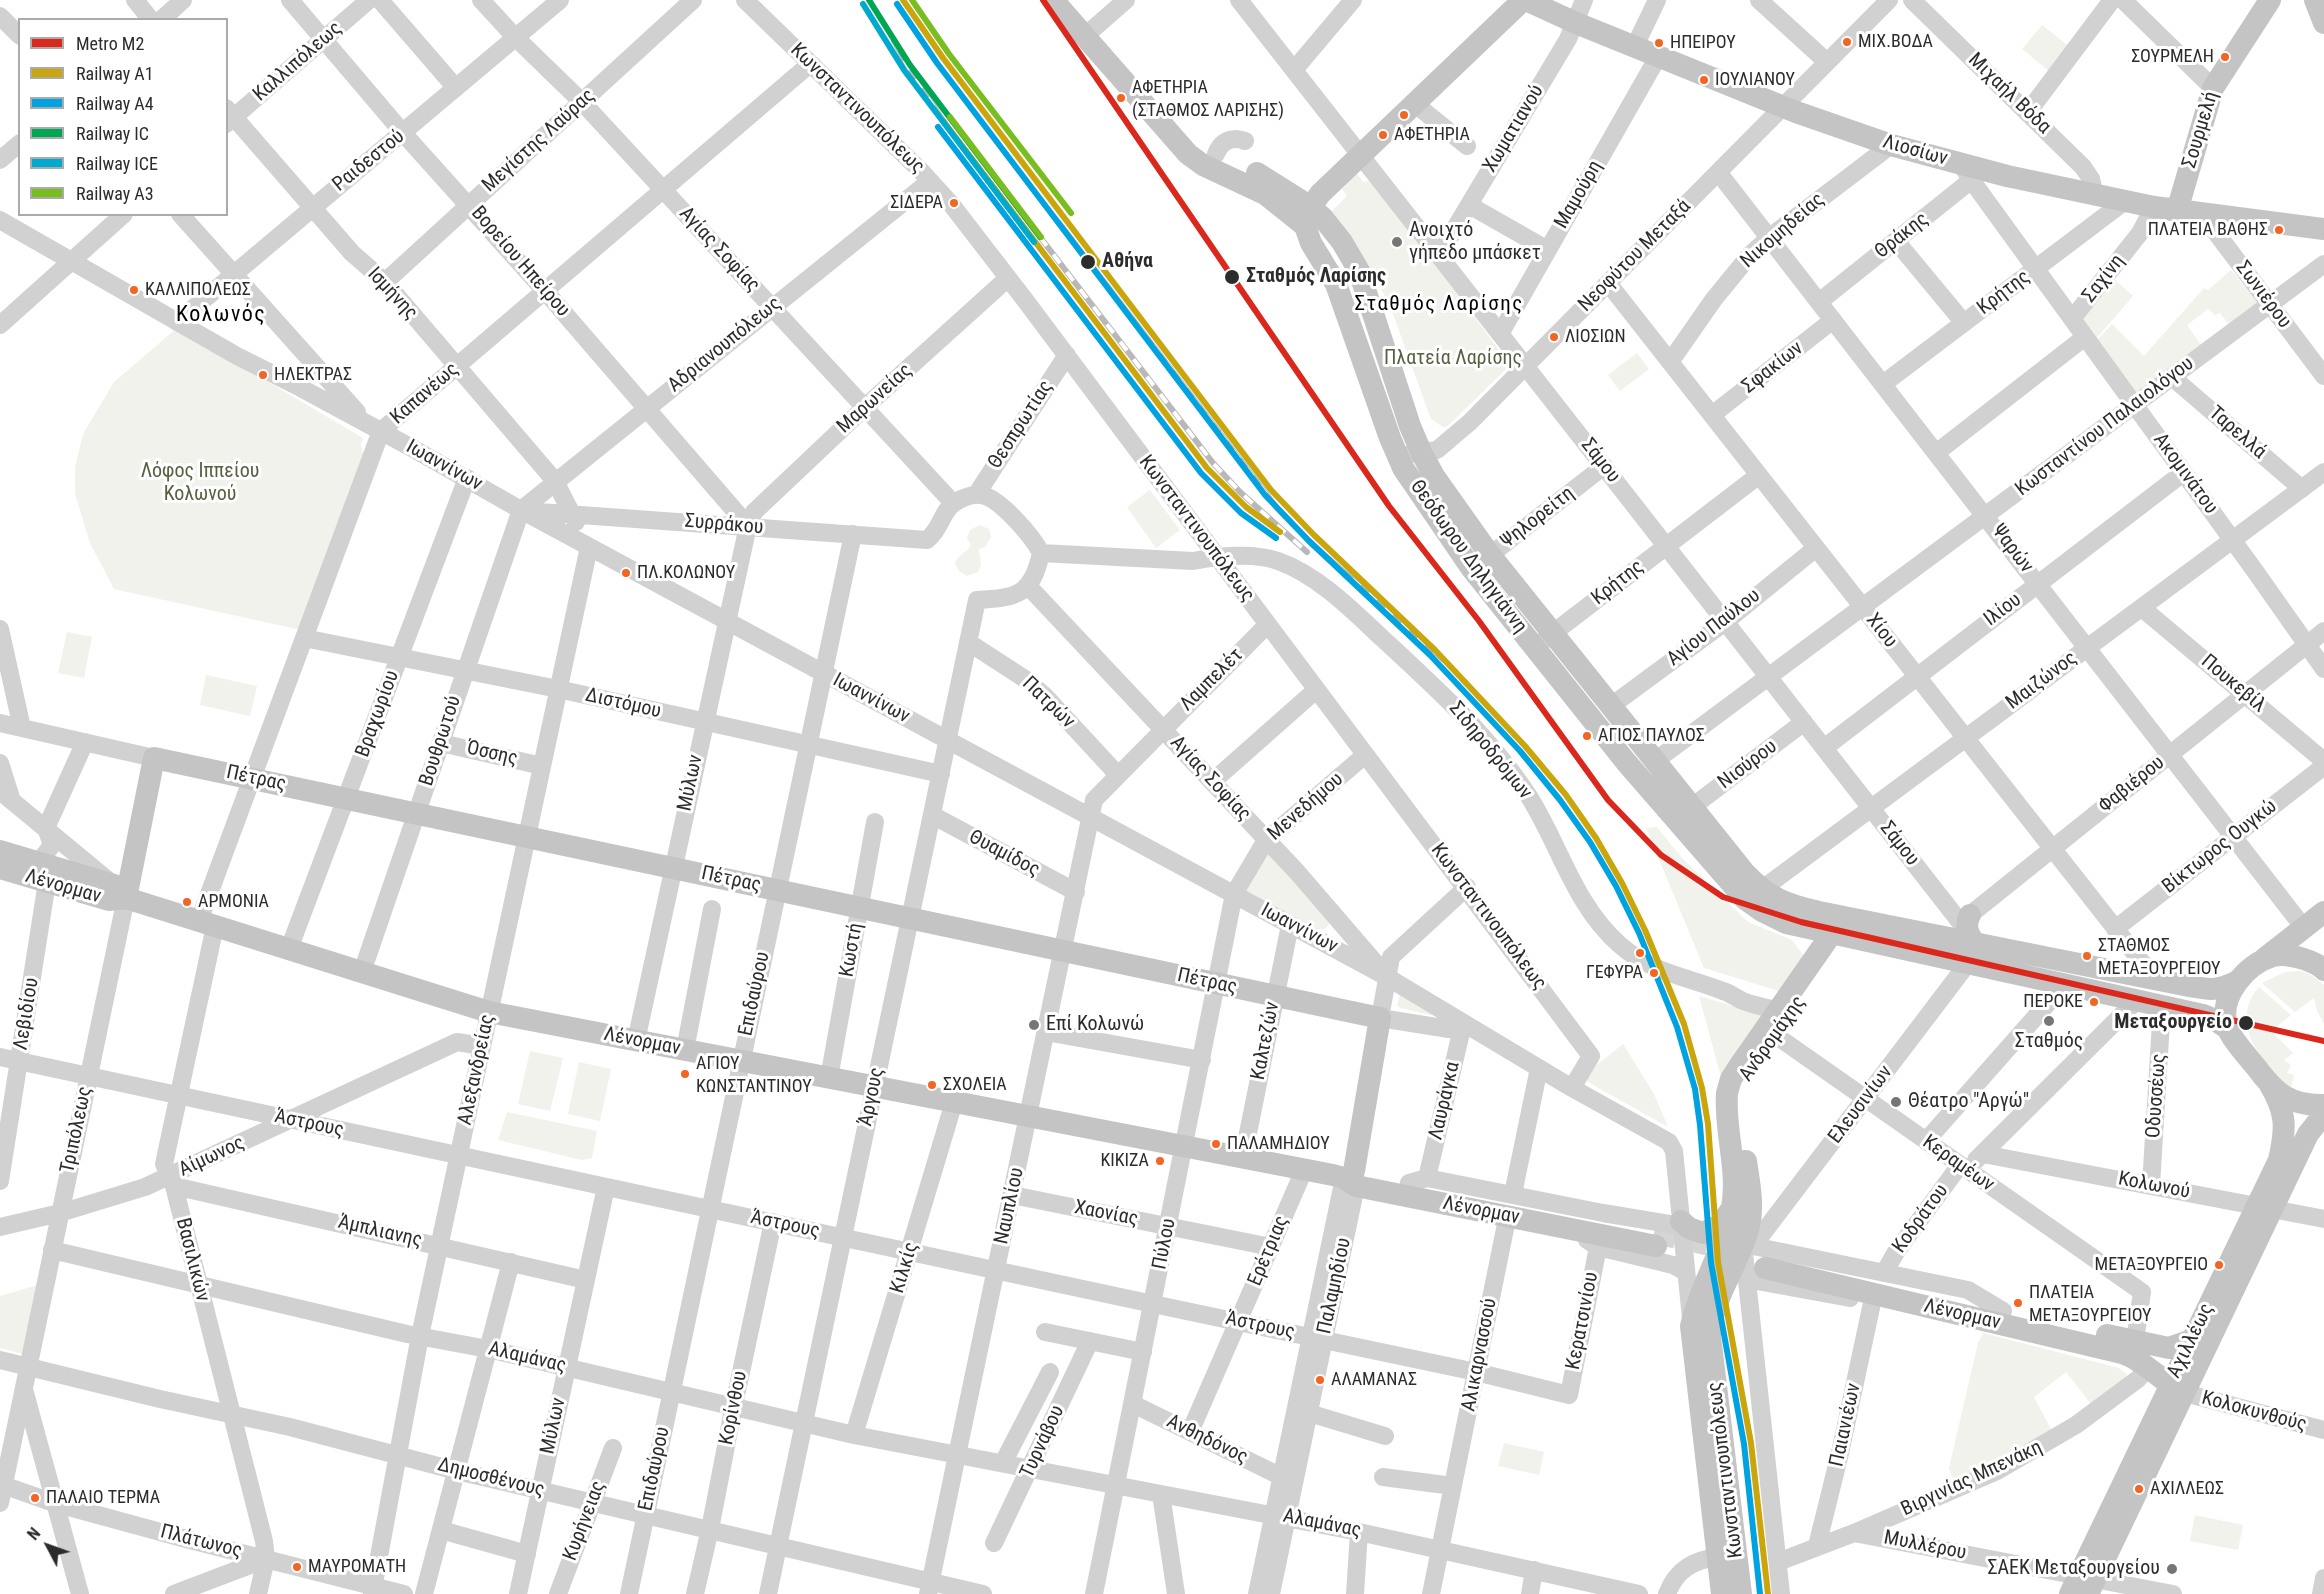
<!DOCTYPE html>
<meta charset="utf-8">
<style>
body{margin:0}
#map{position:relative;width:2324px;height:1594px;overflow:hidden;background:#fff;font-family:"Roboto Condensed",sans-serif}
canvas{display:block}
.legend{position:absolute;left:18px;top:18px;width:210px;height:198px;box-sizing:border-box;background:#fff;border:2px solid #ababab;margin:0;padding:8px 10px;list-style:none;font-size:18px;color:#2c2c2c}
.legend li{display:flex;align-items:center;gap:12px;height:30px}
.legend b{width:30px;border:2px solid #ababab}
.north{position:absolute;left:18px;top:1516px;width:60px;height:60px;-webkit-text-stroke:4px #fff;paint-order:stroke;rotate:311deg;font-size:16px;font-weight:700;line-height:24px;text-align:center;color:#2c2c2c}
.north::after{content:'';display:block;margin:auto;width:21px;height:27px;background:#2c2c2c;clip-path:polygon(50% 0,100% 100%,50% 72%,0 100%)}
</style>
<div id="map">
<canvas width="2324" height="1594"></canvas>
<ul class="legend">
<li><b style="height:8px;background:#da291c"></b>Metro Μ2</li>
<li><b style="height:8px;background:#caa50b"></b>Railway A1</li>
<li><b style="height:8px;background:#00a3e0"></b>Railway A4</li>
<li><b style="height:8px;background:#00a651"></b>Railway IC</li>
<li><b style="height:8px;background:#00a9ce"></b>Railway ICE</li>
<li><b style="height:8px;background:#78be20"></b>Railway A3</li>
</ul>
<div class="north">N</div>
</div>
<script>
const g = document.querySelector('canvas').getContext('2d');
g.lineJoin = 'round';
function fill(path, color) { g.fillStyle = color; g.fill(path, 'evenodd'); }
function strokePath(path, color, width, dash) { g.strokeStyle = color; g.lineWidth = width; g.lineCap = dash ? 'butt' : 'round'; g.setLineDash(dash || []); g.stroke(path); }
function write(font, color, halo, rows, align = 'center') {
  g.font = font + ' "Roboto Condensed",sans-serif'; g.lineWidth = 6; g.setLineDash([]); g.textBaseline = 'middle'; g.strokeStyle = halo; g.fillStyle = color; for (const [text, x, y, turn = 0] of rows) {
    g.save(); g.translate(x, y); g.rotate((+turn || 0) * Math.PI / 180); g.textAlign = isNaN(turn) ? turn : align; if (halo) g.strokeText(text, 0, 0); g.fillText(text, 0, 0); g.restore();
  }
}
const green = new Path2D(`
 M2042 25 2071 48 2051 73 2022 49Z
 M1356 172 1363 182 1369 181 1439 268 1509 364 1507 368 1448 426 1443 427 1431 419 1389 303 1366 263 1331 212 1347 196 1342 189Z
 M2231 270 2260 305 2230 326 2220 313 2215 315 2208 309 2187 325 2203 348 2135 397 2095 342 2112 324 2144 356 2204 288 2208 290Z
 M2114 279 2133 296 2096 339 2081 319Z
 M177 328 363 438 361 444 364 459 301 630 114 589 90 543 75 494V467L83 434 114 382Z
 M1637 353 1649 369 1620 391 1608 375Z
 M1150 490 1180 530 1156 548 1127 507Z
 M980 525 989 529 991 537 985 547 979 549 981 565 978 572 967 576 959 571 955 563C958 554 967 553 971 545L967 538 970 530Z
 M67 632 92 637 84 678 58 673Z
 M206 675 257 686 250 716 200 705Z
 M1657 827 1681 857 1748 922 1792 940 1803 955 1795 974 1779 991 1704 968 1646 828Z
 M1267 849 1329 918V924L1325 929H1317L1241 890Z
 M2301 971 2311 975 2324 985V1024L2317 1011 2314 998 2295 1012 2262 983 2285 972Z
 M2259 987 2291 1015 2271 1031 2293 1053 2284 1060 2291 1065 2287 1073 2294 1075 2291 1088C2262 1065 2228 1021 2259 987Z
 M1400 995 1435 1016 1400 1008 1397 1005Z
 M1699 996 1763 1015 1721 1077Z
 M1623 1044 1654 1094 1668 1127 1588 1082 1586 1078 1593 1068Z
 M530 1051 563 1058 550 1111 518 1104Z
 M579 1062 611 1069 600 1121 568 1114Z
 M507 1112 597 1131 592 1158 582 1160 498 1140Z
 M38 1285 23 1354 0 1348V1296Z
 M1983 1333 2119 1368 2127 1375 2124 1380 2091 1404 2066 1372 2034 1397 2052 1431 1967 1477 1958 1480 1952 1477 1949 1468 1978 1343Z
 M1504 1443 1544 1452 1539 1475 1498 1466Z
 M2195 1515 2243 1525 2238 1550 2190 1541Z`);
const majorTunnel = new Path2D(`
 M1654 1233 1739 1251`);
const minor = new Path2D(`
 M135 0 151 20
 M290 0 403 133 545 291 748 526
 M380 0 456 88
 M481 0 515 37 582 102 953 503
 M745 0 921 171 951 204 1025 300 1591 1056 1572 1088
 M1239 0 1960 922
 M1759 0 1827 62
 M1912 0 2083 167 2091 179 2095 195
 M2123 0 2213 88
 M0 16 20 36
 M161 20 183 0
 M1085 36 1126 0
 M1635 46 1657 0
 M1294 70 1353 0
 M1415 104 1467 146
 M226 108 352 253 385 282 555 481 576 522
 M2028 112 2112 0
 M226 124 369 0
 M1216 154C1221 141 1232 136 1245 141
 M0 160 20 143
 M1961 164 1972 181 2255 571 2324 669
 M1718 172 2304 928
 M1469 205 1548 250
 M180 214 357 412
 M2202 214 2324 376
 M0 220 237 356 301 388 412 448 521 510 1387 977 1572 1088 1669 1142 1674 1151 1691 1318
 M1896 241 1964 323
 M1439 255 1568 39 1584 0
 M385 282 693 0
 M1608 283 2155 979
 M1819 302 1979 174
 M2072 319 2140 233 2154 207
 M177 322 560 0
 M0 325 124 214
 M1500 334 1659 55
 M1670 362 1714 299 1750 255 1770 237 1891 145
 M2172 377 2302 489
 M1883 384 2125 201
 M1712 415 1833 320
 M1936 453 2085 337
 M1410 454 1437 450 1470 422 1889 0
 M976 495 1067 355
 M521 510 930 181
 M525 511 927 540C942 528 941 512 954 503 961 498 972 494 981 495 999 497 1033 537 1041 553 1032 595 1017 598 977 600L768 1594
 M1041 553 1193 561C1220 556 1252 552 1278 561 1318 575 1353 611 1383 639 1435 687 1489 736 1528 795 1560 845 1574 905 1620 945 1650 972 1687 977 1723 991 1730 993 1736 998 1743 1001 1758 1007 1775 1009 1791 1013
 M1480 563 1604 466
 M1029 587 1298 873 1379 967
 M2142 608 2324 761
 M0 629 22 728
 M304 638 558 689 941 774
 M1544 640 1759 475
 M968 642 1025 679 1045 696 1118 775
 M1611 706 1725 622 1816 548
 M0 723 154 758
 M441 743 542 766
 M1824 748 2183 473
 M1655 761 2324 264
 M0 763 12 801
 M1212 782 1316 690
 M0 791 110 882
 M1692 807 1804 722
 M932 815 1076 892
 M39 862 52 845 46 828 85 742
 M1761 890 2324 472
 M199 921 381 431 810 64
 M1961 922 2324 631
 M215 926 164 1164 174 1186 264 1541 266 1559 258 1594
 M2115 929 2324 766
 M289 949 467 478
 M362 972 521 510
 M1463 1024 1449 1029 1380 1018 1391 957 1467 887
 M1046 1032 1202 1060
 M1775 1035 2142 1292 2135 1341
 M636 1041 748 526 754 512 864 408 1008 278
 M685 1050 712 909
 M0 1057 1153 1304 1476 1372 1569 1395 1598 1247
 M829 1078 875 822
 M1926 1141 2054 996 2062 984
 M1983 1154 2324 1219
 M1243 1158 1290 925
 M1976 1160 2137 1000
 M1427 1178 1463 1024
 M0 1181 47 882
 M1409 1183 1427 1178 1603 1213 1681 1226
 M2151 1185 2162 1006
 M174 1186 586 1280
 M1513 1194 1539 1068
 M1012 1195 1271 1247
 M0 1227 60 1213 145 1187 457 1042 482 1046
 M1587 1240 1598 1247 1673 1265 1686 1272
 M1753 1246 1968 963
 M52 1250 407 1334 488 1349 854 1435 1359 1532 1639 1594
 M1884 1273 1896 1252 1960 1165
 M1746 1279 1850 1298
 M1045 1332 1143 1352
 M0 1360 160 1399 290 1427 457 1471 983 1594
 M25 1393 80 1594
 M2185 1393 2324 1430
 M1133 1404 1282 1477
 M1309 1413 1385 1436
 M1190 1432 1304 1170
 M854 1435 954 1102
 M1003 1463 1050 1372
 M1383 1477 1453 1486
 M0 1484 54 1503 186 1539 404 1594
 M1161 1494 1176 1594
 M0 1503 126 898
 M441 1530 527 1554
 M1854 1533 2173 1594
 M994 1543 1090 1341
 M1817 1546 1840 1453 1872 1303
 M1778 1562 1854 1533 1997 1471 2076 1425 2138 1379 2149 1367
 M174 1594 266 1559
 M372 1594 420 1336 589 547
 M424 1594 511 1262
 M518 1594 606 1187
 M558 1594 613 1448
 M629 1594 853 534
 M695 1594 710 1529 734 1405 773 1222
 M928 1594 1094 800 1267 625
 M1094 1594 1234 894 1266 840 1365 755
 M1257 1594 1344 1178
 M1271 1594 1356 1186 1354 1173
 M1355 1594 1359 1532
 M1431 1594 1506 1224
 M1530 1594 1534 1570
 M1667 1594C1676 1570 1693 1560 1718 1557
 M1781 1594 1743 1244 1968 1290 2003 1311
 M2321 1594 2324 1578`);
const major = new Path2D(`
 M1053 0 1188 154 1203 165 1265 194 1305 226 1311 243 1336 284 1390 438 1403 468 1472 569 1626 762 1745 899 1762 911 1786 923 2203 1015 2215 1020 2227 1028
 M1526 0 1576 23 1796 112 1891 145 2007 176 2154 207 2324 229
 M2315 0 2324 23
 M1257 173 1311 207 1323 218 1342 242 1359 271 1410 426 1422 454 1434 476 1490 555 1744 872C1769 898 1784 904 1819 912L2189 986C2210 990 2217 991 2236 982
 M2171 210 2179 204 2213 88 2270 0
 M1306 220 1311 207 1320 194 1523 0
 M0 851 114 885 126 898 489 1012 1333 1175 1344 1178 1356 1186 1656 1246
 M0 868 109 900 126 898
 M126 898 154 758 1380 1018 1354 1171
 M1970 915C1964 926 1968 935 1976 944
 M2264 959 2324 912
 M2324 970C2319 964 2311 962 2304 959 2294 956 2283 953 2273 956 2246 964 2218 997 2227 1026 2230 1038 2248 1057 2256 1067 2275 1093 2290 1106 2324 1105
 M1681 1221 1689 1228 1703 1233 1720 1225 1730 1211
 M1765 1268 2122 1353C2147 1362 2160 1381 2183 1392
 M2107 1335 2169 1348 2192 1340
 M1722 1594 1691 1326C1700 1285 1725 1249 1732 1208 1739 1169 1724 1131 1727 1093L1731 1079 1740 1065 1839 923
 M1741 1594 1710 1336C1712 1297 1740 1263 1749 1226 1754 1205 1749 1182 1746 1161
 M2070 1594 2279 1160C2286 1129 2287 1113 2270 1085
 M2088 1594 2308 1134 2324 1114`);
const rail = new Path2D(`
 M894 41 915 79 944 122
 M1059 223 1277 508 1313 545 1444 660
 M1040 237 1213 463 1240 492 1307 552`);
const rail1 = new Path2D(`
 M903 0 943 58 1271 490 1314 535 1435 650 1525 746 1566 795 1596 838 1622 883 1645 930 1684 1024 1702 1088 1708 1124 1718 1262 1751 1443 1768 1594
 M944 122 1207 468 1246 507 1280 532`);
const rail2 = new Path2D(`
 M897 4 937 63 1265 495 1308 540 1430 655 1520 751 1560 800 1590 842 1616 886 1639 933 1677 1027 1695 1089 1700 1125 1711 1263 1744 1444 1760 1594
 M938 127 1201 473 1241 513 1276 538`);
const rail3 = new Path2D(`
 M869 0 910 65 1040 237`);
const rail4 = new Path2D(`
 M863 4 904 70 1034 242`);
const rail5 = new Path2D(`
 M912 0 949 54 1071 213
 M950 117 1041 237`);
const metro1 = new Path2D(`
 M1043 0 1389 506 1479 621 1608 800 1661 855 1723 897 1801 922 2324 1041`);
const markers = [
 [1847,42,5,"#f26522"],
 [1659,43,5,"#f26522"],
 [2225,57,5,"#f26522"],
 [1704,80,5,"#f26522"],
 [1121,98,5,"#f26522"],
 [1404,115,5,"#f26522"],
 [1383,135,5,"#f26522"],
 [954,203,5,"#f26522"],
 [2279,230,5,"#f26522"],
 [1397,242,6,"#767676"],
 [1088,262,8,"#2c2c2c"],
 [1232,277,8,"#2c2c2c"],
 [134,290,5,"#f26522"],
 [1554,337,5,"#f26522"],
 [263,375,5,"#f26522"],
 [626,573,5,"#f26522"],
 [1587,736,5,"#f26522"],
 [187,902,5,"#f26522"],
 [1640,953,5,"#f26522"],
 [2087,956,5,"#f26522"],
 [1654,973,5,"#f26522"],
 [2094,1002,5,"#f26522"],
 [2049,1021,6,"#767676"],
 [2246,1023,8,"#2c2c2c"],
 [1034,1025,6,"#767676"],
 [685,1074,5,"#f26522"],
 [932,1085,5,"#f26522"],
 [1896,1102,6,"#767676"],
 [1216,1144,5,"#f26522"],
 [1160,1161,5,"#f26522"],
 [2219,1265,5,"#f26522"],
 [2018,1303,5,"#f26522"],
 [1320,1380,5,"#f26522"],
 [2139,1489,5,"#f26522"],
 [35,1498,5,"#f26522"],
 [297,1567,5,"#f26522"],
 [2172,1569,6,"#767676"]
];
const busNames = [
 ["ΜΙΧ.ΒΟΔΑ",1858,42],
 ["ΗΠΕΙΡΟΥ",1670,43],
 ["ΣΟΥΡΜΕΛΗ",2214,57,"right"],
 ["ΙΟΥΛΙΑΝΟΥ",1715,80],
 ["ΑΦΕΤΗΡΙΑ",1132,88],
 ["(ΣΤΑΘΜΟΣ ΛΑΡΙΣΗΣ)",1132,111],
 ["ΑΦΕΤΗΡΙΑ",1394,135],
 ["ΣΙΔΕΡΑ",943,203,"right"],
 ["ΠΛΑΤΕΙΑ ΒΑΘΗΣ",2268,230,"right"],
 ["ΚΑΛΛΙΠΟΛΕΩΣ",145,290],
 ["ΛΙΟΣΙΩΝ",1565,337],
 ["ΗΛΕΚΤΡΑΣ",274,375],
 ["ΠΛ.ΚΟΛΩΝΟΥ",637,573],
 ["ΑΓΙΟΣ ΠΑΥΛΟΣ",1598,736],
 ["ΑΡΜΟΝΙΑ",198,902],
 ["ΣΤΑΘΜΟΣ",2098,946],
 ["ΜΕΤΑΞΟΥΡΓΕΙΟΥ",2098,969],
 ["ΓΕΦΥΡΑ",1643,973,"right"],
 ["ΠΕΡΟΚΕ",2083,1002,"right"],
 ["ΑΓΙΟΥ",696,1064],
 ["ΚΩΝΣΤΑΝΤΙΝΟΥ",696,1087],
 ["ΣΧΟΛΕΙΑ",943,1085],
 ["ΠΑΛΑΜΗΔΙΟΥ",1227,1144],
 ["ΚΙΚΙΖΑ",1149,1161,"right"],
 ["ΜΕΤΑΞΟΥΡΓΕΙΟ",2208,1265,"right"],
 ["ΠΛΑΤΕΙΑ",2029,1293],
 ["ΜΕΤΑΞΟΥΡΓΕΙΟΥ",2029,1316],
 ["ΑΛΑΜΑΝΑΣ",1331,1380],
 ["ΑΧΙΛΛΕΩΣ",2150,1489],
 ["ΠΑΛΑΙΟ ΤΕΡΜΑ",46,1498],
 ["ΜΑΥΡΟΜΑΤΗ",308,1567]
];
const streetNames = [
 ["Καλλιπόλεως",298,62,-41],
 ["Μιχαήλ Βόδα",2009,94,44],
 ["Κωνσταντινουπόλεως",857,109,44],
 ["Χωματιανού",1514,129,-59],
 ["Σουρμελή",2201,130,-73],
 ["Μεγίστης Λαύρας",539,141,-42],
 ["Λιοσίων",1915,151,16],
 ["Ραιδεστού",369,161,-39],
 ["Μαμούρη",1579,195,-60],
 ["Νικομηδείας",1783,231,-41],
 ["Θράκης",1902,236,-38],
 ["Αγίας Σοφίας",719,250,47],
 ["Νεοφύτου Μεταξά",1635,256,-45],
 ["Βορείου Ηπείρου",520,262,49],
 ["Σαχίνη",2104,279,-52],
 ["Κρήτης",2004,293,-37],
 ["Ισμήνης",392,294,47],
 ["Σωνιέρου",2263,295,53],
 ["Αδριανουπόλεως",725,345,-39],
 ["Σφακίων",1773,368,-38],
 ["Καπανέως",425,394,-41],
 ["Μαρωνείας",875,399,-42],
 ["Θεσπρωτίας",1021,425,-57],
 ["Κωσταντίνου Παλαιολόγου",2105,427,-37],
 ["Ταρελλά",2237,433,41],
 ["Σάμου",1600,461,52],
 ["Ιωαννίνων",444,466,29],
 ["Ακομινάτου",2185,474,54],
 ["Ψηλορείτη",1538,518,-38],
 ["Συρράκου",724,525,5],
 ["Κωνσταντινουπόλεως",1196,529,53],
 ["Ψαρών",2012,549,53],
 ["Θεόδωρου Δηληγιάννη",1468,557,54],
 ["Κρήτης",1618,583,-38],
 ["Ιλίου",2003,610,-37],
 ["Αγίου Παύλου",1714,628,-38],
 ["Χίου",1881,631,52],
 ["Λαμπελέτ",1212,680,-45],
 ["Μαιζώνος",2042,681,-37],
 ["Πουκεβίλ",2233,684,40],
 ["Ιωαννίνων",871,699,28],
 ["Πατρών",1048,703,44],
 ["Διστόμου",623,704,13],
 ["Βραχωρίου",378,714,-70],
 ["Βουθρωτού",441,741,-72],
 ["Σιδηροδρόμων",1490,751,51],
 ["Όσσης",492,754,13],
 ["Νισύρου",1748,765,-37],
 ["Πέτρας",256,779,12],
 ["Αγίας Σοφίας",1210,779,47],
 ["Μύλων",691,783,-78],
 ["Φαβιέρου",2132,785,-39],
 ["Μενεδήμου",1306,807,-41],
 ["Σάμου",1899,844,52],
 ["Βίκτωρος Ουγκώ",2220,847,-38],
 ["Θυαμίδος",1004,854,28],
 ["Πέτρας",731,880,12],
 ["Λένορμαν",63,887,16],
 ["Κωνσταντινουπόλεως",1488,917,53],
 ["Ιωαννίνων",1299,929,28],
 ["Κωστή",852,950,-80],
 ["Πέτρας",1207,982,12],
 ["Επιδαύρου",755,994,-78],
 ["Λεβιδίου",27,1014,-81],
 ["Ανδρομάχης",1773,1039,-55],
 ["Καλτεζών",1266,1041,-79],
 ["Λένορμαν",642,1042,11],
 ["Αλεξανδρείας",477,1070,-78],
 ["Οδυσσέως",2157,1096,-86],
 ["Άργους",872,1097,-78],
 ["Λαυράγκα",1445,1101,-77],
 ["Ελευσινίων",1861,1105,-53],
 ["Άστρους",309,1124,12],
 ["Τριπόλεως",77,1130,-78],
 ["Αίμωνος",212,1157,-25],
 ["Κεραμέων",1958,1164,35],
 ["Κολωνού",2154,1186,11],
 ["Ναυπλίου",1010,1206,-78],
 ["Λένορμαν",1481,1211,11],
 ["Χαονίας",1106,1214,11],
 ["Κοδράτου",1921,1219,-54],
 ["Άστρους",785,1225,12],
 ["Άμπλιανης",380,1232,13],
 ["Πύλου",1165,1244,-79],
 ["Ερέτριας",1269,1251,-67],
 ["Βασιλικών",192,1260,76],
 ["Κιλκίς",905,1268,-73],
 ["Παλαμηδίου",1335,1286,-78],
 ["Λένορμαν",1962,1315,13],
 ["Κερατσινίου",1583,1321,-79],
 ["Άστρους",1260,1326,12],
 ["Αχιλλέως",2191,1341,-64],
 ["Αλικαρνασσού",1480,1355,-79],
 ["Αλαμάνας",527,1358,13],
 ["Κορίνθου",734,1408,-79],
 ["Κολοκυνθούς",2254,1412,15],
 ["Παιανιέων",1846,1425,-78],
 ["Μύλων",554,1426,-78],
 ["Ανθηδόνος",1207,1440,26],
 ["Τυρνάβου",1043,1442,-65],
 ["Επιδαύρου",655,1469,-78],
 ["Κωνσταντινουπόλεως",1726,1470,-97],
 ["Δημοσθένους",491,1478,14],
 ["Βιργινίας Μπενάκη",1972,1479,-25],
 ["Κυρήνειας",585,1521,-69],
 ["Αλαμάνας",1322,1524,11],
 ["Πλάτωνος",201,1542,14],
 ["Μυλλέρου",1925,1546,11]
];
const poiNames = [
 ["Ανοιχτό",1409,231],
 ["γήπεδο μπάσκετ",1409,254],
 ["Επί Κολωνώ",1046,1025],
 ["Σταθμός",2049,1042,"center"],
 ["Θέατρο \"Αργώ\"",1908,1102],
 ["ΣΑΕΚ Μεταξουργείου",2160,1569,"right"]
];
const stopNames = [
 ["Αθήνα",1102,262],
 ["Σταθμός Λαρίσης",1246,277],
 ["Μεταξουργείο",2232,1023,"right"]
];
const parkNames = [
 ["Πλατεία Λαρίσης",1453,359],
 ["Λόφος Ιππείου",200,472],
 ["Κολωνού",200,495]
];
const neighbourhoodNames = [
 ["Σταθμός Λαρίσης",1439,305]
];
const quarterNames = [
 ["Κολωνός",221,315]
];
fill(green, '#f0f2eb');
strokePath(majorTunnel, '#d5d5d5', 22, [22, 11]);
strokePath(minor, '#d1d1d1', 18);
strokePath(major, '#c4c4c4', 22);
strokePath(rail, '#b8b8b8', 6);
strokePath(rail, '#fff', 4, [11]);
strokePath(rail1, '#caa50b', 6);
strokePath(rail2, '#00a3e0', 6);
strokePath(rail3, '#00a651', 6);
strokePath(rail4, '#00a9ce', 6);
strokePath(rail5, '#78be20', 6);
strokePath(metro1, '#da291c', 6);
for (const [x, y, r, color] of markers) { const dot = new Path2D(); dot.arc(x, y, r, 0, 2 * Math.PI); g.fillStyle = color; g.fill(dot); strokePath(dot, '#fff', 2); }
write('18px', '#2c2c2c', '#fff', busNames, 'left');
write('20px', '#2c2c2c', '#fff', streetNames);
write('20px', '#2c2c2c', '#fff', poiNames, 'left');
write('bold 20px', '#2c2c2c', '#fff', stopNames, 'left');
write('20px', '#54613f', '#fff', parkNames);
g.letterSpacing = '1.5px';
write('21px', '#000', '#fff', neighbourhoodNames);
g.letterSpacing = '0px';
g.letterSpacing = '1.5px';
write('22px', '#000', '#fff', quarterNames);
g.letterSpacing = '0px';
</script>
